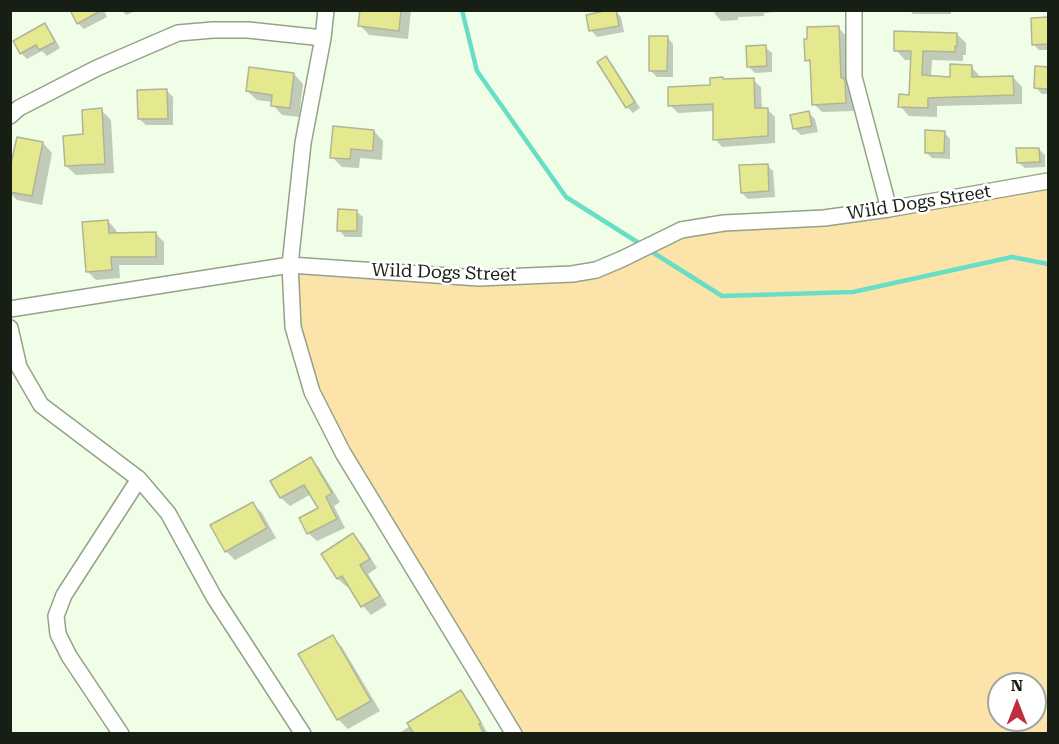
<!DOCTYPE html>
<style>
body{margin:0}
#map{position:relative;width:1059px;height:744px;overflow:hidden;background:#f0fee7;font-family:"Roboto Serif",serif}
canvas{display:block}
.frame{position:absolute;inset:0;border:12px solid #171e14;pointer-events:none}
.north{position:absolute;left:987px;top:672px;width:60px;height:60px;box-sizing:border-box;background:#fff;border:2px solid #a2a5a1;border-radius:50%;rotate:0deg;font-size:16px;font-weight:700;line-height:24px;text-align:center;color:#171e14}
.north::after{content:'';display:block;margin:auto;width:21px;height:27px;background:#bf2e40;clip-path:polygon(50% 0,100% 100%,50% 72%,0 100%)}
</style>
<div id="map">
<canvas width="1059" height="744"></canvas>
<div class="frame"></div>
<div class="north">N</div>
</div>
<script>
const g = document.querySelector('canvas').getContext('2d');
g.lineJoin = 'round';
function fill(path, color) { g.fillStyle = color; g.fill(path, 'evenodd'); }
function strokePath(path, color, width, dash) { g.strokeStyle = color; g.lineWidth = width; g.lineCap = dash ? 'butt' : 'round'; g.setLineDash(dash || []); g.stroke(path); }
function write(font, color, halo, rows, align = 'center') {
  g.font = font + ' "Roboto Serif",serif'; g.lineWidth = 5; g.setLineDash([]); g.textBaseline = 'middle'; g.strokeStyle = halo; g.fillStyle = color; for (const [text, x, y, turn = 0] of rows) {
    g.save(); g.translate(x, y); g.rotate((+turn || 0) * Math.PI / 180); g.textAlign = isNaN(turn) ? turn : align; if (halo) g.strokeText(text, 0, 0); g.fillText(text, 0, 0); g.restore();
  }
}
const green = new Path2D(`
 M1048 181V733H514L312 392 290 265 572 274 681 230 824 218ZM999 684H1035V720H999Z`);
const shadow = new Path2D(`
 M71 10H104L107 17 84 29 78 23Z
 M122 10H138L126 15Z
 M362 10H411L408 39 369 35 360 25Z
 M714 10H799L764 13V16L738 17V20L721 21 715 14Z
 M909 10H951V14H913Z
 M615 11 621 17 624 32 597 37 591 30Z
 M1032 19H1048V50H1039L1033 44Z
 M44 25 51 32 60 48 47 56 42 51 27 59 21 53Z
 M838 27 846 36 848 84 852 87 854 111 822 112 814 104 812 65 807 60Z
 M957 34 966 43V55H963V61L932 60 931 77 952 79 971 66 981 78 1013 77 1022 87V104L937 106V117L909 116 900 106 910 96 912 60H905L896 50Z
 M667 37 673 44V77H657L650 70Z
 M765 47 772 53V72L755 73 748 66Z
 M606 58 612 64 640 108 633 113 627 107Z
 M1036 68H1048V94H1042L1036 88Z
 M294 74 303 84 299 117 282 115 273 105V102L257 100 247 91Z
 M753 80 761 87 762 110 767 109 775 117V143L722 147 715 139 714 111 678 113 670 105 712 87Z
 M167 91 173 97V125H146L139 119Z
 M101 110 111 120 114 173 76 175 66 166Z
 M809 113 815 119 818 132 801 135 795 129Z
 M374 131 383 141 382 160 360 158 359 168 342 167 332 157Z
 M944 132 950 139V159L932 158 926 152Z
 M43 143 52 153 42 205 17 200 10 193V176Z
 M1039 149 1045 155V167L1025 168 1018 162Z
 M767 165 773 171 775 197 748 199 742 193Z
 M356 211 363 217 362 237H345L339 230Z
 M108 221 116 230 117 234H156L164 242V265H119L120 278 96 280 87 271Z
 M311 459 319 468 340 502 334 506 345 528 317 541 308 533 320 509 311 494 290 506 281 498 272 482Z
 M252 503 262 513 276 538 235 560 226 551Z
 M353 535 362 544 377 568 368 574 387 605 371 615 363 606 350 585 347 587 338 579 323 555Z
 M332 637 342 647 380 711 348 729 338 719Z
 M461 692 470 702 488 734H398Z`);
const stream = new Path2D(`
 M462 10 477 71 566 197 642 245
 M649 250 722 296 853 292 1012 257 1048 264`);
const building = new Path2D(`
 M70 10H102L77 24Z
 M360 10H401L399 31 358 26Z
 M609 10H616L619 26 589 31 586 15Z
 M1048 17V44L1032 45 1031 18Z
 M45 23 55 42 39 50 36 45 20 54 13 41Z
 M839 26 841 78H844L845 82 846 103 812 105 810 60 805 61 804 39H807V27Z
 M894 31 957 33V46H955V52L923 51 922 75 950 77V64L972 65V77L1013 76 1014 95 928 98V108L898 107 899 94 909 95 911 51H894Z
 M649 36H668L667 71H649Z
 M766 45 767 66 747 67 746 46Z
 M606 56 635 102 626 108 597 62Z
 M1035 66 1048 67V89L1034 88Z
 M249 67 294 73 290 108 271 106 272 95 246 91Z
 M723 77V79L754 78 755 108H768V136L713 140V104L668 106V87L710 85V78Z
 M167 89 168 119H138L137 90Z
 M102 108 105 164 65 166 63 136 83 134 82 110Z
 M809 111 812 126 793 129 790 115Z
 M333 126 374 130 373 151 351 149 350 159 330 158Z
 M925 130 945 131 944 153H925Z
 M17 137 43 142 32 196 10 192V168Z
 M1016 148H1039L1040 162 1017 163Z
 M768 164 769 191 741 193 739 165Z
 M338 209 357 210V231H337Z
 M108 220 109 233 156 232V257H111L112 270 86 272 82 222Z
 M311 457 332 493 326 497 337 519 307 534 299 518 318 508 304 485 280 498 270 481Z
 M253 502 267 528 225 552 210 525Z
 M353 533 370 559 360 565 380 596 361 607 342 576 337 579 321 554Z
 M333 635 371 701 337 720 298 654Z
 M461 690 481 723 479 724 484 734H414L407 723Z`);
const minor = new Path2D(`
 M326 10 323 38 303 143 290 265 293 327 312 392 343 453 514 734
 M854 10V77L889 209
 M10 116 19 108 97 68 178 33 213 30H248L323 38
 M10 309 290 265 479 278 572 274 596 270 622 259 681 230 724 223 824 218 889 209 1048 181
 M10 328 19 367 41 405 139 479 168 513 214 597 303 734
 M121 734 69 656 58 634 56 616 64 595 139 479`);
const streetNames = [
 ["Wild Dogs Street",919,203,-9],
 ["Wild Dogs Street",444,273,2]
];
fill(green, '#fce3a9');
fill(shadow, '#0003');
strokePath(stream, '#68dec7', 4.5);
fill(building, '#e4e88f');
strokePath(building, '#b2b496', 1.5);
strokePath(minor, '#93a388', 18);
strokePath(minor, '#fff', 15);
write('18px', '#171e14', '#fff', streetNames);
</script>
